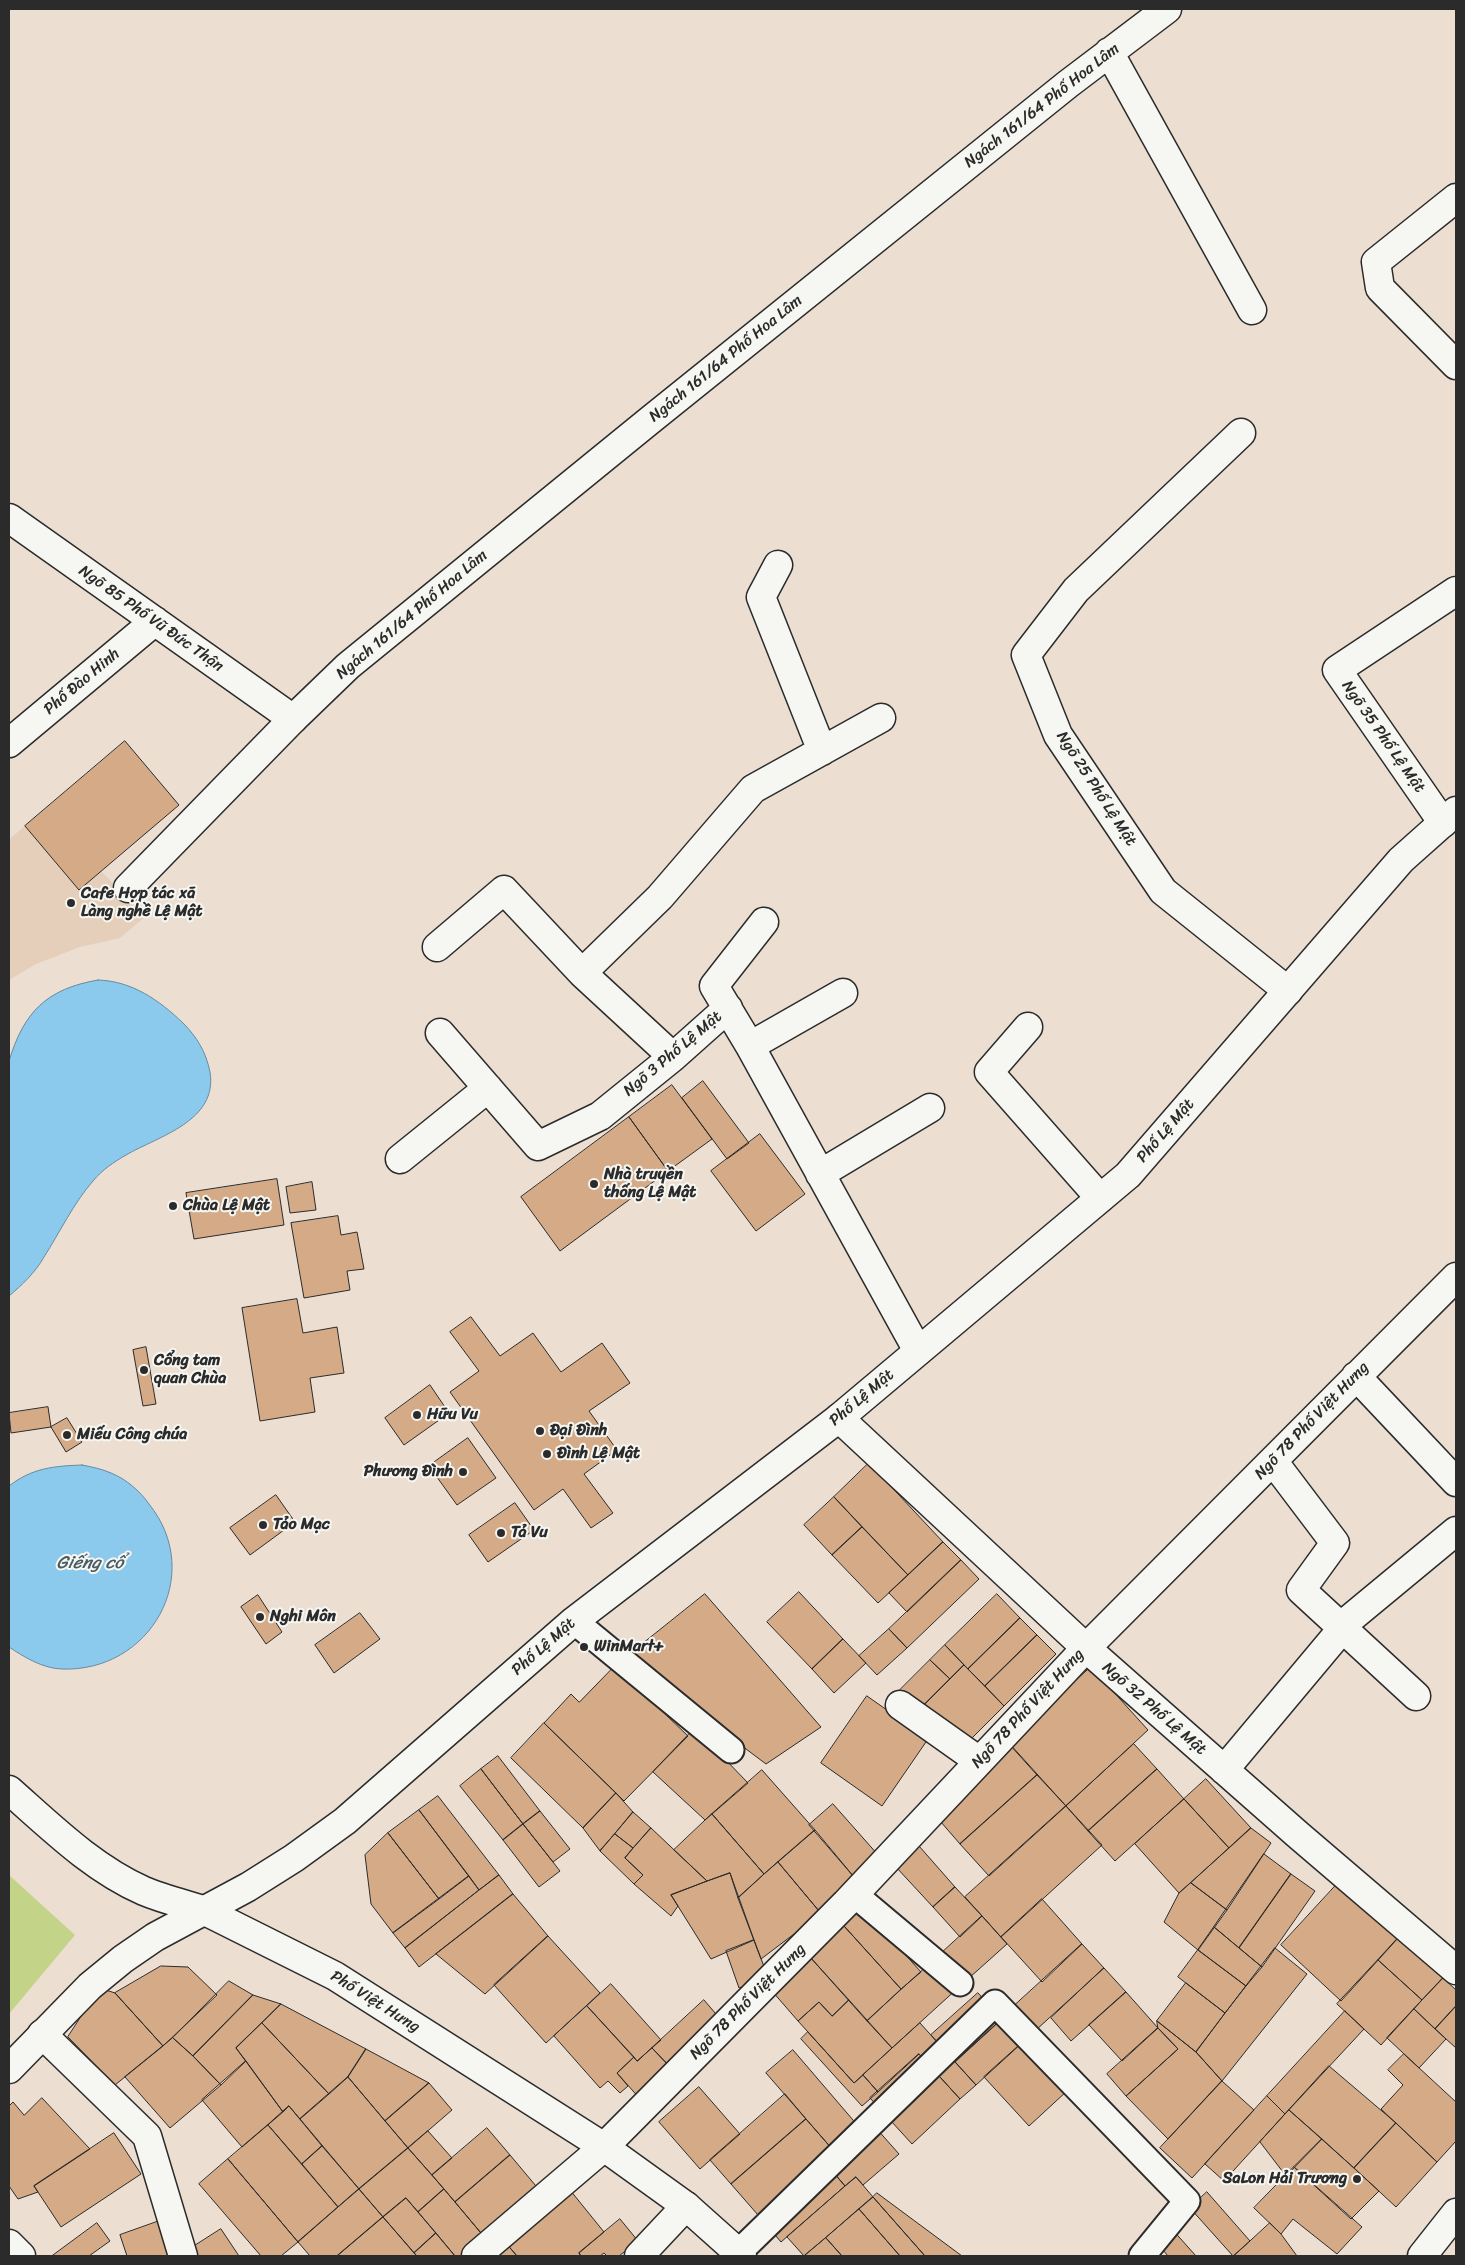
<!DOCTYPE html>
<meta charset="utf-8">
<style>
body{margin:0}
#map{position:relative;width:1465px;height:2265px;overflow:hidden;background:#ecdfd2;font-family:Sriracha,sans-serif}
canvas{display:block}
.frame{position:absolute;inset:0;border:10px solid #2b2b2b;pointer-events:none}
</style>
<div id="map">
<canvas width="1465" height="2265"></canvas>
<div class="frame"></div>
</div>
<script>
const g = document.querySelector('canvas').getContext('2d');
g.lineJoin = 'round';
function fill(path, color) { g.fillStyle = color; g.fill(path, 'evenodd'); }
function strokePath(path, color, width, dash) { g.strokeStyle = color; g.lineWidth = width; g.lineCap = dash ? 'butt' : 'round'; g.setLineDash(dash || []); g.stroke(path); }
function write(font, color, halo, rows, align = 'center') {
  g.font = font + ' Sriracha,sans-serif'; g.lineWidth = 4; g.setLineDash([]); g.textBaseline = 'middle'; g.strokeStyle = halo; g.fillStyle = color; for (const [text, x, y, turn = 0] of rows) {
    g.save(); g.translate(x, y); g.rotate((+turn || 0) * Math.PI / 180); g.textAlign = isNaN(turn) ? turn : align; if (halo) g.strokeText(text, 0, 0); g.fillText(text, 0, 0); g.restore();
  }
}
const built = new Path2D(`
 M25 826 79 889 101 871 146 916 120 938 80 947 36 964 9 980V839Z`);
const green = new Path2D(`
 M9 1875 75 1935 9 2014Z`);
const water = new Path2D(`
 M98 980C132 981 159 1000 183 1023 197 1037 206 1052 210 1072 218 1121 159 1136 126 1155 114 1162 102 1170 93 1181 73 1204 60 1232 44 1257 35 1273 22 1285 9 1296V1061C24 1012 46 989 98 980Z
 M82 1465C92 1467 102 1469 111 1473 126 1479 140 1491 149 1504 206 1575 150 1673 61 1669 42 1668 24 1657 9 1647V1486C32 1468 54 1466 82 1465Z`);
const building = new Path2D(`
 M125 741 179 805 79 890 25 826Z
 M703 1081 749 1143 727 1159 682 1098Z
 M672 1085 712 1139 668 1171 629 1117Z
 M629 1117 668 1171 560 1251 521 1197Z
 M760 1134 805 1194 756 1231 711 1171Z
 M277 1179 284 1225 194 1239 186 1193Z
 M312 1182 316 1210 290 1213 286 1187Z
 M338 1216 341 1235 357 1232 364 1269 347 1271 350 1290 304 1298 291 1223Z
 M297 1299 303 1333 337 1327 344 1373 310 1378 315 1412 260 1421 242 1308Z
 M471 1317 500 1356 533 1333 561 1372 602 1343 630 1383 589 1411 617 1450 584 1474 613 1513 591 1528 563 1489 534 1510 450 1392 479 1371 450 1332Z
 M146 1347 156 1404 143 1406 133 1350Z
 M430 1385 449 1413 404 1445 385 1418Z
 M48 1407 51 1427 11 1433 9 1413Z
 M67 1418 82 1442 66 1452 51 1427Z
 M468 1438 496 1478 457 1505 429 1466Z
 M869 1463 943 1542 908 1575 834 1497Z
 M276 1495 295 1522 250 1555 230 1528Z
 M834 1497 862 1527 832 1555 804 1525Z
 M515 1503 534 1530 488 1562 469 1535Z
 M862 1527 908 1575 878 1603 832 1555Z
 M943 1542 961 1560 907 1612 889 1593Z
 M961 1560 979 1579 907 1648 889 1629Z
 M799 1592 843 1639 812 1669 767 1622Z
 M705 1594 821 1727 766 1764 625 1658Z
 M997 1594 1020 1618 968 1669 945 1645Z
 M258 1595 282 1632 266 1644 241 1607Z
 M360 1613 380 1639 334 1673 315 1645Z
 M1020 1618 1037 1635 985 1686 968 1669Z
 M889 1629 907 1648 877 1675 859 1656Z
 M1037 1635 1056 1654 1004 1706 985 1686Z
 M843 1639 866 1663 834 1693 812 1669Z
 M945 1645 964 1665 950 1679 930 1660Z
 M930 1660 950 1679 919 1710 900 1690Z
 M964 1665 1004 1706 964 1746 919 1710Z
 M615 1666 688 1736 624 1801 544 1723 571 1694 579 1702Z
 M1091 1667 1148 1730 1066 1806 1008 1742Z
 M867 1696 928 1739 882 1806 821 1763Z
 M544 1723 616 1793 583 1828 511 1758Z
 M695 1728 748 1783 705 1820 653 1772Z
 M1134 1744 1157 1769 1088 1831 1066 1806Z
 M1010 1745 1037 1775 960 1844 934 1814Z
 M498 1756 540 1811 523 1824 481 1769Z
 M481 1769 523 1824 503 1840 460 1786Z
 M1157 1769 1184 1799 1115 1861 1088 1831Z
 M762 1770 815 1830 764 1874 712 1814Z
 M1037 1775 1066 1806 989 1876 960 1844Z
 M1206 1779 1251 1828 1229 1848 1184 1799Z
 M616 1793 633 1812 600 1851 583 1828Z
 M438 1796 499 1875 479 1890 419 1810Z
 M1184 1799 1229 1848 1179 1893 1135 1844Z
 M833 1804 879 1856 854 1877 809 1825Z
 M1066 1806 1102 1845 1001 1937 965 1897Z
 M419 1810 469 1876 439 1899 388 1833Z
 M540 1811 570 1849 553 1862 523 1824Z
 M633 1812 651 1828 633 1848 615 1834Z
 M712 1814 764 1874 738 1898 730 1873 707 1881 674 1850Z
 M523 1824 560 1871 539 1887 503 1840Z
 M651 1828 707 1881 671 1895 678 1906 671 1916 634 1884 643 1875 625 1858Z
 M1251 1828 1271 1843 1227 1910 1191 1883Z
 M815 1830 854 1877 824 1917 778 1862Z
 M388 1833 439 1899 393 1933 371 1904 365 1855Z
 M615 1834 633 1848 625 1858 643 1875 634 1884 600 1851Z
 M919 1846 955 1887 933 1907 896 1867Z
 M1264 1854 1291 1874 1239 1948 1214 1927Z
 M778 1862 824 1917 798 1931 761 1959 738 1898Z
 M730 1873 754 1940 711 1959 671 1895Z
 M1291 1874 1315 1891 1262 1967 1239 1948Z
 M499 1875 513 1894 419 1967 405 1948Z
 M469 1876 479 1890 405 1948 393 1933Z
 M1339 1882 1399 1937 1341 2001 1281 1945Z
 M1191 1883 1227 1910 1198 1950 1164 1922 1179 1893Z
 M955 1887 982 1916 960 1937 933 1907Z
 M513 1894 548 1936 485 1994 436 1954Z
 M1042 1899 1082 1944 1042 1982 1001 1937Z
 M863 1908 921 1972 901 1989 844 1926Z
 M982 1916 1007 1944 959 1987 934 1960Z
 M844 1926 901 1989 867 2021 810 1957Z
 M1214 1927 1262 1967 1246 1986 1198 1950Z
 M548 1936 600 1993 546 2043 494 1985Z
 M1399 1937 1443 1978 1422 2000 1378 1960Z
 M754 1940 768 1977 739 1988 726 1951Z
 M1082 1944 1104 1968 1036 2030 1014 2006Z
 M1275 1948 1307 1974 1222 2081 1196 2052Z
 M1198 1950 1246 1986 1225 2013 1178 1977Z
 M810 1957 849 2000 832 2016 819 2002 798 2021 772 1991Z
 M934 1960 959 1987 892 2048 867 2021Z
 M1378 1960 1422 2000 1381 2045 1337 2004Z
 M161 1966 188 1967 217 1995 163 2046 115 1993Z
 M1104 1968 1126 1992 1071 2041 1051 2018Z
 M1443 1978 1456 1990V2006L1435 2029 1414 2009Z
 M229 1981 253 1995 193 2056 173 2038Z
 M1186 1983 1225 2013 1196 2052 1157 2021Z
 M611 1984 661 2040 637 2061 587 2006Z
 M100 1988 115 1993 163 2046 115 2085 68 2037Z
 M1126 1992 1158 2028 1122 2061 1089 2025Z
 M978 1993 1002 2019 955 2062 931 2035Z
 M253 1995 281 2004 236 2048 246 2061 221 2085 193 2056Z
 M704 2000 722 2021 671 2068 652 2048Z
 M849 2000 892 2048 854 2083 798 2021 819 2002 832 2016Z
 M281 2004 366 2049 348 2077 329 2094 262 2023Z
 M587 2006 634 2057 617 2073 628 2086 620 2093 608 2081 600 2088 554 2036Z
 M1456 2006V2048L1435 2029Z
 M1414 2009 1446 2039 1419 2068 1387 2038Z
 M1345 2011 1364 2029 1285 2114 1267 2096Z
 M1002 2019 1023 2042 976 2085 955 2062Z
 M1157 2021 1196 2052 1222 2081 1168 2139 1126 2096 1178 2049 1158 2028Z
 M262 2023 329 2094 300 2119 289 2106 283 2112 236 2048Z
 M920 2023 976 2085 960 2099 919 2054 878 2092 863 2075Z
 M1158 2028 1178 2049 1126 2096 1107 2074Z
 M808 2032 854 2083 863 2075 878 2092 862 2106 801 2039Z
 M173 2038 193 2056 221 2085 170 2128 125 2077Z
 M1023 2042 1067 2091 1029 2126 984 2077Z
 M652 2048 673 2070 641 2100 617 2073 634 2057 637 2061Z
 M366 2049 429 2083 385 2121 348 2077Z
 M793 2050 859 2127 833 2150 766 2073Z
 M919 2054 960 2099 912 2144 870 2098Z
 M1404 2054 1456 2102V2141L1437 2162 1381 2109 1403 2085 1388 2070Z
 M246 2061 283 2112 242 2147 202 2100Z
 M1329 2066 1396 2123 1354 2168 1289 2110Z
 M348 2077 408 2148 359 2189 300 2119Z
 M1222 2081 1254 2110 1192 2178 1160 2148Z
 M429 2083 452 2110 408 2148 385 2121Z
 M699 2087 740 2134 700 2169 659 2122Z
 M785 2094 806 2119 731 2184 710 2160Z
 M1267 2096 1285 2114 1224 2181 1205 2164Z
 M42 2098 90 2149 34 2186 38 2192 18 2199 9 2186V2106L13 2102 24 2115Z
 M289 2106 322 2146 302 2164 268 2125Z
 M1289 2110 1322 2139 1286 2176 1260 2142Z
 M806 2119 833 2150 758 2215 731 2184Z
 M868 2119 899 2154 863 2185 856 2177 845 2186 822 2159Z
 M1396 2123 1437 2162 1396 2207 1354 2168Z
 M268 2125 338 2207 298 2242 228 2159Z
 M487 2128 510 2155 455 2202 432 2175Z
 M428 2131 452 2158 432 2175 408 2148Z
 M114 2133 141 2174 61 2227 34 2186Z
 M1322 2139 1379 2191 1351 2219 1294 2167Z
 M322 2146 359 2189 338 2207 302 2164Z
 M408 2148 444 2189 418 2212 406 2198 383 2217 359 2189Z
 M510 2155 541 2192 486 2239 455 2202Z
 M228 2159 298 2242 281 2256H261L199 2184Z
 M822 2159 845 2186 781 2242 758 2215Z
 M1294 2167 1362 2227 1337 2254 1293 2219 1281 2234 1254 2208Z
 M856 2177 873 2197 804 2256 787 2237Z
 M359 2189 383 2217 337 2256H310L298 2242Z
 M444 2189 486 2239 466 2256H455L418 2212Z
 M570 2190 604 2232 579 2253 581 2256H517L505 2242Z
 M1207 2192 1250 2241 1233 2256 1190 2208Z
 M877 2193 962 2256H925L873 2197Z
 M873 2197 925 2256H900L859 2209Z
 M406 2198 436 2233 414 2253 383 2217Z
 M859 2209 900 2256H842L826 2238Z
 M383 2217 417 2256H337Z
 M165 2219 178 2256H127L120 2235Z
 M620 2219 638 2241 619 2256H607L604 2253 600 2256H581L579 2253Z
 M97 2223 110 2241 89 2256H52Z
 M1270 2223 1281 2234 1297 2256H1234Z
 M1171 2228 1196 2256H1168L1157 2243Z
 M221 2229 239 2256H187L185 2252Z
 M436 2233 455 2256H417L414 2253Z
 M826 2238 842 2256H804Z
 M505 2242 517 2256H487Z`);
const service = new Path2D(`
 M574 1621 731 1750
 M854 1894 960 1983
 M738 2253 995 2003 1187 2201 1142 2256`);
const pedestrian = new Path2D(`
 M9 1790C51 1827 92 1868 144 1891 163 1899 184 1904 203 1910`);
const minor = new Path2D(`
 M1109 52 1252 310
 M1456 198 1376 262 1380 288 1456 365
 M1241 433 1076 590 1026 655 1058 735 1163 891 1288 991
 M778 565 761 597 822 751
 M1443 823 1337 670 1456 591
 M128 888 293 719 348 666 649 421 1068 84 1167 9
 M764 922 714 986 750 1046 918 1351
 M437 947 504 890 582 973
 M1028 1027 989 1072 1100 1198
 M440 1033 538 1146 600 1116 673 1057 728 1008
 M750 1046 843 993
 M673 1057 582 973 660 897 753 789 881 718
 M400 1159 488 1088
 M820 1174 930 1108
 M1356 1376 1456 1482
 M839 1418 1086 1648 1297 1834 1456 1970
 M1273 1461 1335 1543 1301 1590 1416 1696
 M900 1705 979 1761
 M1224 1770 1337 1635 1340 1627 1456 1531
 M42 2034 147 2136 183 2256
 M9 2244 21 2256
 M476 2256 604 2147 846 1903 1086 1648 1456 1277
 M639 2256 686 2206
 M1422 2256 1456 2213`);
const tertiary = new Path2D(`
 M9 518 293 719
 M9 743 155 621
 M203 1910 335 1976 604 2147 686 2206 742 2256
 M9 2069 90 1986 123 1959 155 1937 248 1887 294 1858 345 1821 574 1621 839 1418 1128 1175 1401 860 1456 811`);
const markers = [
 [71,903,5,"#2b2b2b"],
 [594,1184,5,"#2b2b2b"],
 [173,1206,5,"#2b2b2b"],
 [144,1370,5,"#2b2b2b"],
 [417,1415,5,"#2b2b2b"],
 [540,1431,5,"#2b2b2b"],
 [67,1435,5,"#2b2b2b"],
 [547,1454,5,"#2b2b2b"],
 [463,1472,5,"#2b2b2b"],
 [263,1525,5,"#2b2b2b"],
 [501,1533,5,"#2b2b2b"],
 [260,1617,5,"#2b2b2b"],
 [584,1647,5,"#2b2b2b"],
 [1357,2179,5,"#2b2b2b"]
];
const streetNames = [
 ["Ngách 161/64 Phố Hoa Lâm",1042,106,-38],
 ["Ngách 161/64 Phố Hoa Lâm",726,359,-39],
 ["Ngách 161/64 Phố Hoa Lâm",412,615,-40],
 ["Ngõ 85 Phố Vũ Đức Thận",151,619,35],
 ["Phố Đào Hinh",82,682,-40],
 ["Ngõ 35 Phố Lệ Mật",1383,737,55],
 ["Ngõ 25 Phố Lệ Mật",1096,789,57],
 ["Ngõ 3 Phố Lệ Mật",673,1054,-40],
 ["Phố Lệ Mật",1166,1131,-49],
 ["Phố Lệ Mật",862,1398,-40],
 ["Ngõ 78 Phố Việt Hưng",1312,1421,-46],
 ["Phố Lệ Mật",544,1647,-41],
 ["Ngõ 78 Phố Việt Hưng",1028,1709,-47],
 ["Ngõ 32 Phố Lệ Mật",1154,1709,41],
 ["Phố Việt Hưng",375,2002,32],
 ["Ngõ 78 Phố Việt Hưng",748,2002,-45]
];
const poiNames = [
 ["Cafe Hợp tác xã",81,894],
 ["Làng nghề Lệ Mật",81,912],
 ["Nhà truyền",604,1175],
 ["thống Lệ Mật",604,1193],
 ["Chùa Lệ Mật",183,1206],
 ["Cổng tam",154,1361],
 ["quan Chùa",154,1379],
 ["Hữu Vu",427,1415],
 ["Đại Đình",550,1431],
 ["Miếu Công chúa",77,1435],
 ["Đình Lệ Mật",557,1454],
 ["Phương Đình",453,1472,"right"],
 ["Tảo Mạc",273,1525],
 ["Tả Vu",511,1533],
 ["Nghi Môn",270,1617],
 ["WinMart+",594,1647],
 ["SaLon Hải Trương",1347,2179,"right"]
];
const waterNames = [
 ["Giếng cổ",90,1563]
];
fill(built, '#e5cfbb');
fill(green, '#c3d388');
fill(water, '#8ccaed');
strokePath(water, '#658a9f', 1);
fill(building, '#d5aa86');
strokePath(building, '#2b2b2b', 1);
strokePath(service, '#2b2b2b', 29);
strokePath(pedestrian, '#2b2b2b', 31);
strokePath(minor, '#2b2b2b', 31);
strokePath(tertiary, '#2b2b2b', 31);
strokePath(service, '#f6f6f2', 25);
strokePath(pedestrian, '#f6f6f2', 28);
strokePath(minor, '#f6f6f2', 28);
strokePath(tertiary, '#f6f6f2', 28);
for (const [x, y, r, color] of markers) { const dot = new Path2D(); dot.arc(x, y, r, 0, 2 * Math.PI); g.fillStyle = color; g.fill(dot); strokePath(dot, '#f6f6f2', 2); }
write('16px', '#2b2b2b', '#f6f6f2', streetNames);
write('bold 16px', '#2b2b2b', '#f6f6f2', poiNames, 'left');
write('italic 18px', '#485b65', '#f6f6f2', waterNames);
</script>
